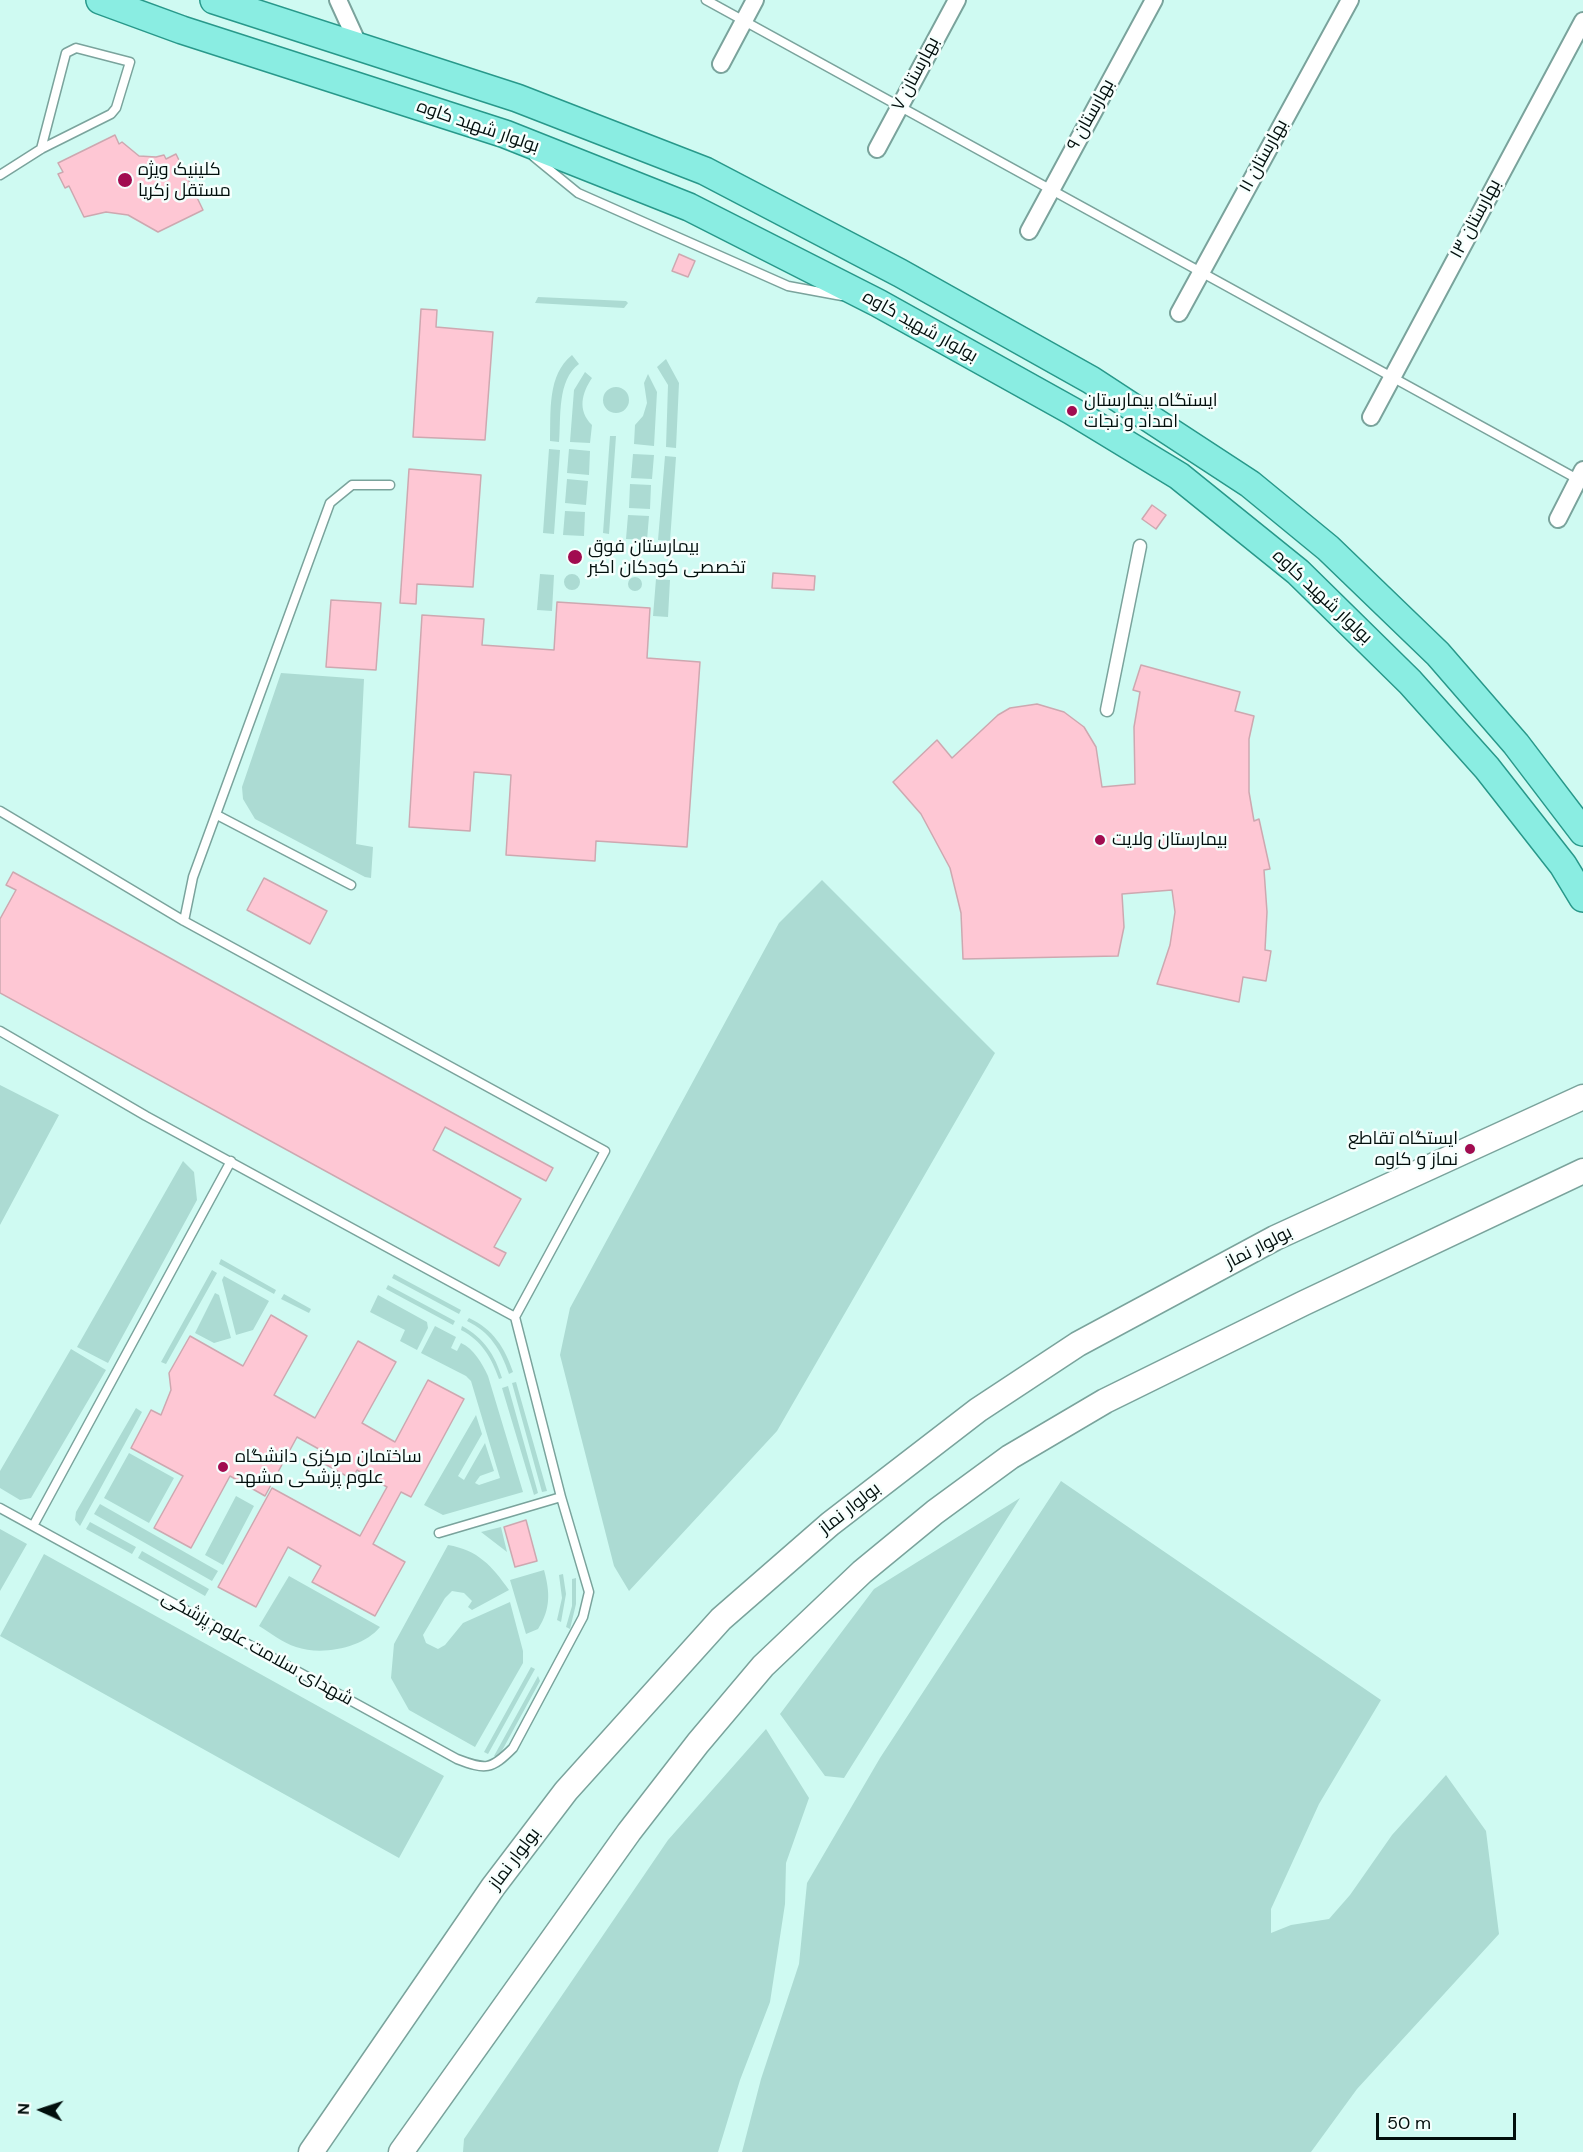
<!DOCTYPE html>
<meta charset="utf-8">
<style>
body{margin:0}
#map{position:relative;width:1583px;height:2152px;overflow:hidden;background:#cffaf2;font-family:"DM Sans",sans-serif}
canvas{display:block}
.north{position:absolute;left:12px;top:2080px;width:60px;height:60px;-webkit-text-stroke:4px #f6fffd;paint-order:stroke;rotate:273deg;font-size:16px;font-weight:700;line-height:24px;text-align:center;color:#020f0d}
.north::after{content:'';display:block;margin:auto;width:21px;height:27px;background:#020f0d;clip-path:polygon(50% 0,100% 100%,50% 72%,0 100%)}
.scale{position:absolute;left:1376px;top:2113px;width:140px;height:27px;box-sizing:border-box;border:3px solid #020f0d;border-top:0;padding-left:8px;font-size:18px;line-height:21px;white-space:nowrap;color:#020f0d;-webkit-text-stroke:4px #f6fffd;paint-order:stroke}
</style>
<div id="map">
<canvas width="1583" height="2152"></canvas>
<div class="north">N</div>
<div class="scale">50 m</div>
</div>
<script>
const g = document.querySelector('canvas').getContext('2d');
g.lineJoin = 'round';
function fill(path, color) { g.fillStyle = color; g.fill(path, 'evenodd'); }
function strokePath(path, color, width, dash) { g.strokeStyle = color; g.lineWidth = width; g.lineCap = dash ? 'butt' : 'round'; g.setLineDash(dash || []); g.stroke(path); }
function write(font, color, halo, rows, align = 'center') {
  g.font = font + ' "DM Sans",Cairo,sans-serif'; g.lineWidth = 5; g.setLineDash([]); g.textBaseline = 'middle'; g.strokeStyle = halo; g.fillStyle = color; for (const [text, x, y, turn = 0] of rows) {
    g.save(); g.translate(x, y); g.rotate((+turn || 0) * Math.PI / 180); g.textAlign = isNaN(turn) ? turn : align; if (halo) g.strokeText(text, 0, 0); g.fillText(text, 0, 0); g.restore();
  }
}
const green = new Path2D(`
 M538 297 626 301 628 303 624 308 535 303Z
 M572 355 579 364C557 380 561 417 559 442L550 441C551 412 547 375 572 355Z
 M666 359 679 383 676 448 666 447 668 385 657 367Z
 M585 372 592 378C582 393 577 410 592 425L590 443 570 442 574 390Z
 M648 374 657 392 654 446 634 444 635 425 643 416 647 403 644 383Z
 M603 400a13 13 0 1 1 26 0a13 13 0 1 1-26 0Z
 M610 436H616L609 534 603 533Z
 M549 449 560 450 554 534 543 533Z
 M569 449 590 451 589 475 567 473Z
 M633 454 654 455 652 479 631 478Z
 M665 456 676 457 670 541 658 540Z
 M567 479 588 481 586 505 565 503Z
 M630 484 651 485 650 509 629 508Z
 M565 511 585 512 584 536 563 535Z
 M628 515 649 516 647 540 626 539Z
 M540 574 554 575 552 611 537 610Z
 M564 582a8 8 0 1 1 16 0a8 8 0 1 1-16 0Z
 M628 584a7 7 0 1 1 14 0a7 7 0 1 1-14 0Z
 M656 579 670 580 668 617 653 616Z
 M281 673 364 679 356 844 373 847 371 878 365 877 255 819 243 799 242 787Z
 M822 880 995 1053 777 1431 629 1591 614 1566 560 1355 570 1308 779 923Z
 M0 1085 59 1115 0 1225Z
 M183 1161 194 1172 197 1200 108 1363 77 1347Z
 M221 1259 276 1290 274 1294 219 1264Z
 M212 1270 217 1273 166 1364 161 1362Z
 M394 1274 461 1310 459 1314 392 1278Z
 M224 1276 269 1301 253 1330 236 1335 222 1280Z
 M388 1285 455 1321 453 1325 386 1289Z
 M215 1293 219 1295 231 1338 214 1343 195 1333Z
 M284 1294 311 1309 309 1313 281 1299Z
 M378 1295 427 1322 428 1328 417 1350 400 1341 405 1330 370 1312Z
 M469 1318C493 1329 505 1348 513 1372L509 1374C501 1350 490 1332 467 1321Z
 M435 1326 456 1337 451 1348 457 1351 461 1343C474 1349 482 1363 488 1376L523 1492 443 1515 424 1505 476 1415 482 1434 458 1476 464 1480 485 1443 494 1471 480 1476 475 1483 479 1485 500 1478 471 1381 466 1376 421 1353Z
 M462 1326C484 1338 495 1355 502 1378L499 1379C491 1357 482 1341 461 1330Z
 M71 1349 106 1370 31 1498 20 1500 0 1488V1471Z
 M516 1382 547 1491 542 1492 512 1383Z
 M508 1386 538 1493 534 1495 502 1388Z
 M136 1408 142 1412 80 1526 75 1520 76 1512Z
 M129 1453 174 1478 149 1523 104 1498Z
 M1061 1481 1381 1700 1319 1804 1271 1909V1933L1291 1925 1329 1919 1350 1895 1392 1835 1446 1775 1486 1831 1499 1934 1357 2089 1311 2152H742L761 2079 799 1964 807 1883 880 1758Z
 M236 1496 254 1506 223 1565 205 1555Z
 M1020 1498 844 1778 825 1776 780 1714 874 1589Z
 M100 1504 218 1571 212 1581 94 1514Z
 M90 1522 136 1547 132 1554 86 1529Z
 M501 1527 507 1552 481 1532Z
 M0 1529 27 1544 0 1591Z
 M448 1545C478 1550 492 1566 509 1590L472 1610 468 1607 472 1601 464 1593 452 1591 445 1598 423 1635 426 1643 438 1649 445 1645 463 1623 510 1602 523 1651V1663L475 1747 409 1710 391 1678 394 1644Z
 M142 1551 209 1589 205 1596 138 1558Z
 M44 1554 444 1776 399 1858 0 1636Z
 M544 1570C550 1592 551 1609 538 1629L526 1634 510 1580Z
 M563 1574 566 1594 561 1622 557 1620 562 1598 559 1575Z
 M289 1576 380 1627C363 1648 322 1656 296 1647 283 1643 271 1633 259 1626Z
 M576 1578V1604L570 1629 566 1627 572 1606V1579Z
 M531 1667 535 1669 488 1754 484 1752Z
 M538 1676 540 1681 498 1758 494 1756Z
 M766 1729 809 1798 786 1863 785 1904 770 2002 740 2080 718 2152H463L464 2139 668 1840Z`);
const building = new Path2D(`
 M115 135 119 144 122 142 139 156 156 157 164 155 166 159 176 154 203 210 158 232 128 215 106 212 84 217 69 186 65 188 58 174 63 172 58 163Z
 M679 254 695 261 688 277 672 271Z
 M421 309 437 310 436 327 493 332 485 440 413 437Z
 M409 469 481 475 473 587 417 584 416 604 400 603Z
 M1152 505 1166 515 1156 529 1142 519Z
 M773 573 815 576 814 590 772 588Z
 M331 600 381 603 376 670 326 667Z
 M557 602 650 608 647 658 700 662 687 847 596 841 595 861 506 855 511 775 474 772 470 831 409 827 422 615 484 619 482 645 554 650Z
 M1141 665 1240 692 1235 711 1254 716 1249 739V792L1254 821 1259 819 1270 869 1264 870 1267 912 1265 950 1271 951 1266 981 1243 977 1239 1002 1157 984 1170 945 1175 912 1172 890 1122 894 1124 927 1118 956 963 959 961 913 950 868 921 814 893 782 937 740 952 758 998 715 1010 708 1037 704 1064 712 1084 727 1096 747 1102 787 1135 784 1134 727 1140 692 1133 690Z
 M13 872 553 1168 546 1181 445 1127 433 1150 521 1199 494 1247 506 1253 499 1266 0 993V919L16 890 6 885Z
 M264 878 327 911 310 944 247 910Z
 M271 1315 307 1336 274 1395 315 1418 358 1341 396 1362 362 1423 395 1442 428 1380 464 1399 411 1497 401 1492 373 1544 405 1562 375 1616 312 1582 321 1566 288 1547 256 1607 218 1587 272 1488 360 1536 387 1487 357 1470 352 1479 321 1462 326 1453 297 1437 265 1496 230 1476 191 1548 154 1528 183 1476 131 1448 151 1410 161 1415 171 1390 169 1373 190 1336 243 1366Z
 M526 1520 537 1561 515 1567 504 1527Z`);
const service = new Path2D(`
 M706 0 1581 481
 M534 157 578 193 788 286 842 296
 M0 175 41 149 111 114 116 108 130 62 76 48 66 53 41 149
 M0 811 184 921 605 1151 515 1317 146 1116 0 1031
 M217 815 351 885
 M184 921 193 877 330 503 352 485H390
 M0 1508 457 1759C486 1770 491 1770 513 1748L583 1617 589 1592 561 1497 515 1317
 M33 1526 231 1161
 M439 1533 561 1497`);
const pedestrian = new Path2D(`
 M1107 710 1140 546`);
const minor = new Path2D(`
 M338 0 359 46
 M721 64 755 0
 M877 149 957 0
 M1029 231 1154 0
 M1179 313 1350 0
 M1371 417 1583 21
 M1558 519 1583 470`);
const secondary = new Path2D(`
 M311 2152 493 1887 566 1791 721 1619 830 1524 978 1410 1078 1344 1275 1238 1583 1097
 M401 2152 629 1832 698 1743 763 1666 862 1572 935 1512 1010 1457 1105 1401 1304 1303 1583 1171`);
const primary = new Path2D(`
 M100 0 182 30 505 134 689 207 878 303 1072 411 1179 476 1298 572 1410 682 1487 768 1563 865 1583 898
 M214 0 517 98 705 171 900 273 1091 380 1250 484 1328 548 1438 654 1516 744 1583 832`);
const markers = [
 [125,180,8,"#a10c50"],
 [1072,411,6,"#a10c50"],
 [575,557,8,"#a10c50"],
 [1100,840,6,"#a10c50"],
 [1470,1149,6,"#a10c50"],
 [223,1467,6,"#a10c50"]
];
const streetNames = [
 ["بهارستان ۷",916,74,-62],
 ["بهارستان ۹",1091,115,-61],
 ["بولوار شهید کاوه",478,127,19],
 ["بهارستان ۱۱",1264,156,-61],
 ["بهارستان ۱۳",1476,219,-62],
 ["بولوار شهید کاوه",920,327,29],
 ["بولوار شهید کاوه",1322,597,43],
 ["بولوار نماز",1259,1248,-27],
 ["بولوار نماز",850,1509,-38],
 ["شهدای سلامت علوم پزشکی",257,1649,29],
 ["بولوار نماز",515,1859,-53]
];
const poiNames = [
 ["کلینیک ویژه",138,170],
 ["مستقل زکریا",138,191],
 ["ایستگاه بیمارستان",1084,401],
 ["امداد و نجات",1084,422],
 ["بیمارستان فوق",588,547],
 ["تخصصی کودکان اکبر",588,568],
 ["بیمارستان ولایت",1112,840],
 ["ایستگاه تقاطع",1458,1139,"right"],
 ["نماز و کاوه",1458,1160,"right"],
 ["ساختمان مرکزی دانشگاه",235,1457],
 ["علوم پزشکی مشهد",235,1478]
];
fill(green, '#acdbd3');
fill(building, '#fec7d4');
strokePath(building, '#cda8b0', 1.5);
strokePath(service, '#7aa39c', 11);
strokePath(pedestrian, '#7aa39c', 15);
strokePath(minor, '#7aa39c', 20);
strokePath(secondary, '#7aa39c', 27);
strokePath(primary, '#28988a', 30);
strokePath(service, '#fff', 8);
strokePath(pedestrian, '#fff', 12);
strokePath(minor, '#fff', 16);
strokePath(secondary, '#fff', 24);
strokePath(primary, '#8aede2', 27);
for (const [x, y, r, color] of markers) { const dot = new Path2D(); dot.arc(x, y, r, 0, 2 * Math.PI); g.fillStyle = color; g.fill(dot); strokePath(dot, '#f6fffd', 2); }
write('18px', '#020f0d', '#f6fffd', streetNames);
write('18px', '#020f0d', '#f6fffd', poiNames, 'left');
</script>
